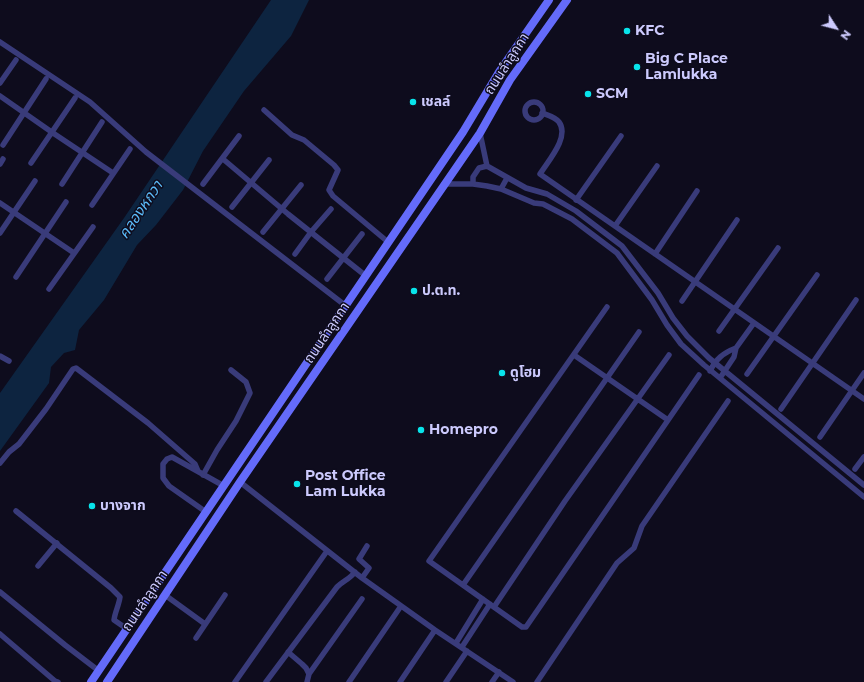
<!DOCTYPE html>
<meta charset="utf-8">
<style>
body{margin:0}
#map{position:relative;width:864px;height:682px;overflow:hidden;background:#0e0c1d;font-family:Montserrat,sans-serif}
canvas{display:block}
.north{position:absolute;left:816px;top:8px;width:40px;height:40px;-webkit-text-stroke:3px #0e0c1d;paint-order:stroke;rotate:126deg;font-size:11px;font-weight:700;line-height:16px;text-align:center;color:#cccafd}
.north::after{content:'';display:block;margin:auto;width:14px;height:18px;background:#cccafd;clip-path:polygon(50% 0,100% 100%,50% 72%,0 100%)}
</style>
<div id="map">
<canvas width="864" height="682"></canvas>
<div class="north">N</div>
</div>
<script>
const g = document.querySelector('canvas').getContext('2d');
g.lineJoin = 'round';
function fill(path, color) { g.fillStyle = color; g.fill(path, 'evenodd'); }
function strokePath(path, color, width, dash) { g.strokeStyle = color; g.lineWidth = width; g.lineCap = dash ? 'butt' : 'round'; g.setLineDash(dash || []); g.stroke(path); }
function write(font, color, halo, rows, align = 'center') {
  g.font = font + ' Montserrat,"Noto Sans Thai",sans-serif'; g.lineWidth = 3; g.setLineDash([]); g.textBaseline = 'middle'; g.strokeStyle = halo; g.fillStyle = color; for (const [text, x, y, turn = 0] of rows) {
    g.save(); g.translate(x, y); g.rotate((+turn || 0) * Math.PI / 180); g.textAlign = isNaN(turn) ? turn : align; if (halo) g.strokeText(text, 0, 0); g.fillText(text, 0, 0); g.restore();
  }
}
const water = new Path2D(`
 M271 0H309L291 36 244 91 203 151 183 190 156 225 137 245 104 300 79 330 75 350 64 353 51 367 49 383 0 451V393L124 218Z`);
const street = new Path2D(`
 M0 42 90 102 146 152 346 306
 M0 83 16 60
 M0 96 53 133 113 173
 M525 111a9 9 0 1 1 18 0a9 9 0 1 1-18 0Z
 M264 110 292 135 304 140 334 165 338 170 329 190 333 196 388 242
 M542 113C547 115 555 117 559 122 570 137 548 161 540 174L864 399
 M480 133 487 166 526 188 547 194 576 211 622 246 658 293 673 318 687 336 709 358 864 485
 M3 145 46 79
 M223 159 288 214 366 276
 M31 163 75 98
 M0 164 3 159
 M62 184 102 122
 M203 184 239 136
 M444 184H473L487 186 501 189 534 203 543 204 572 219 617 253 652 300 667 325 681 344 704 365 864 497
 M473 184V177L479 168 487 166
 M501 189 507 178
 M576 200 621 136
 M0 203 74 253
 M92 205 130 149
 M232 207 269 160
 M615 226 657 166
 M263 232 301 185
 M0 233 35 181
 M295 254 311 232 331 209
 M655 254 697 191
 M16 277 66 202
 M327 279 362 234
 M49 289 93 227
 M682 301 737 220
 M607 307 429 561 522 627H526L699 375
 M719 331 778 248
 M574 355 668 420
 M0 356 9 361
 M710 371C716 359 723 353 736 348
 M747 374 817 275
 M720 378 734 357 736 348 754 323
 M781 409 856 300
 M820 437 864 373
 M0 463 9 452 19 444 46 409 73 369 76 368 148 423 195 464 198 471
 M855 469 864 457
 M203 475 217 450 236 421 250 393 246 382 231 370
 M240 482 362 578 435 630 513 682
 M16 511 111 588 120 597C119 605 115 612 114 620L127 629
 M206 512 169 486 163 478V464L167 459 172 457 224 486
 M38 566 57 543
 M362 578 369 568 359 559 367 546
 M463 585 639 332
 M0 592 65 645 99 671
 M165 595 205 624
 M494 607 565 501 669 355
 M0 634 55 681 58 682
 M196 638 225 595
 M456 643 483 599
 M462 647 490 604
 M288 652 302 664 306 668 309 674 307 682
 M309 674 362 599
 M235 682 327 551
 M266 682 337 587C343 581 350 579 355 572
 M349 682 401 606
 M400 682 435 630
 M446 682 467 651
 M492 682 499 672
 M537 682 617 563 634 548 642 526 728 401`);
const secondary = new Path2D(`
 M91 682 463 132 499 72 549 0
 M107 682 240 482 480 133 510 80 567 0`);
const markers = [
 [627,31,4,"#08e4eb"],
 [637,67,4,"#08e4eb"],
 [588,94,4,"#08e4eb"],
 [413,102,4,"#08e4eb"],
 [414,291,4,"#08e4eb"],
 [502,373,4,"#08e4eb"],
 [421,430,4,"#08e4eb"],
 [297,484,4,"#08e4eb"],
 [92,506,4,"#08e4eb"]
];
const poiNames = [
 ["KFC",635,31],
 ["Big C Place",645,59],
 ["Lamlukka",645,75],
 ["SCM",596,94],
 ["เชลล์",421,102],
 ["ป.ต.ท.",422,291],
 ["ดูโฮม",510,373],
 ["Homepro",429,430],
 ["Post Office",305,476],
 ["Lam Lukka",305,492],
 ["บางจาก",100,506]
];
const streetNames = [
 ["ถนนลำลูกกา",507,64,-57],
 ["ถนนลำลูกกา",327,333,-56],
 ["ถนนลำลูกกา",145,601,-56]
];
const waterNames = [
 ["คลองหกวา",141,210,-56]
];
fill(water, '#0d2440');
strokePath(street, '#393b7a', 5.5);
strokePath(secondary, '#646bfa', 8);
for (const [x, y, r, color] of markers) { const dot = new Path2D(); dot.arc(x, y, r, 0, 2 * Math.PI); g.fillStyle = color; g.fill(dot); strokePath(dot, '#0e0c1d', 1.5); }
write('bold 14px', '#cccafd', '#0e0c1d', poiNames, 'left');
write('14px', '#cccafd', '#0e0c1d', streetNames);
write('italic 15px', '#5bbbf9', '#0e0c1d', waterNames);
</script>
